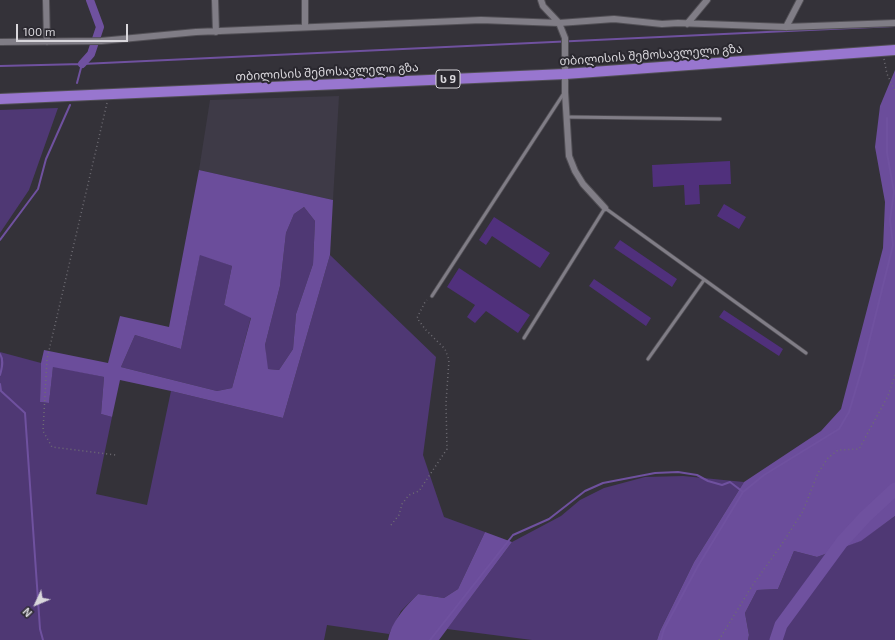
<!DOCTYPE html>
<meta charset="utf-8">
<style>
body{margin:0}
#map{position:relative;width:895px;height:640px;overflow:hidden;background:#343239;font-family:"Exo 2",sans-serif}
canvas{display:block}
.north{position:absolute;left:16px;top:584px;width:40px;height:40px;-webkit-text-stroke:3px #2a282f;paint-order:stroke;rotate:226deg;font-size:11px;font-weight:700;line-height:16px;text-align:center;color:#d9d7dc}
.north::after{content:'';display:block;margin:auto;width:14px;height:18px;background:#d9d7dc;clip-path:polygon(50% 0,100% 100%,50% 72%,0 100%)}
.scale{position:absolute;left:16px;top:24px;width:112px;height:18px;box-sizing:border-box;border:2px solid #d9d7dc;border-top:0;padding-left:5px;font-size:12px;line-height:14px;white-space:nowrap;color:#d9d7dc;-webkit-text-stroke:3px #2a282f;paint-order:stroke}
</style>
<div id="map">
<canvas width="895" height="640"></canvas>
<div class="north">N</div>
<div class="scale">100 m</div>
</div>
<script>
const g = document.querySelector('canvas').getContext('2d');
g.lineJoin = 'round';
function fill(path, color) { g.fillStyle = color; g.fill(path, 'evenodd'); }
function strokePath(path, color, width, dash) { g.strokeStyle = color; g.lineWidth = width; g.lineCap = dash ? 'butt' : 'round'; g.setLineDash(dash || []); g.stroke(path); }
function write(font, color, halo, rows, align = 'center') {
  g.font = font + ' "Exo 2","Noto Sans Georgian",sans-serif'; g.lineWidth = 4; g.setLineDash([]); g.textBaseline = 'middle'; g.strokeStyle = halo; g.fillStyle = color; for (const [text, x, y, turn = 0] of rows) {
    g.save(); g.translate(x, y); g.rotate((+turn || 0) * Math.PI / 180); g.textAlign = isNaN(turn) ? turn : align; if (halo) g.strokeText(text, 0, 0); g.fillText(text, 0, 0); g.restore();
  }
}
const built = new Path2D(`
 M339 96 333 200 199 170 210 100Z`);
const green = new Path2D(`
 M58 108 29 190 0 233V110Z
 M304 207 315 221 313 264 296 314 293 349 279 370 267 369 265 345 280 286 286 233 294 214Z
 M200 254 232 266 224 305 251 317 232 388 217 391 121 367 135 335 181 349Z
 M330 255 436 357 423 455 444 517 485 532 458 589 444 598 418 594 401 611 389 634 327 625 324 640H0V352L41 363 40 402 49 403 53 366 104 377 101 414 112 417 96 494 147 505 171 391 283 418Z
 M683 476 744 482 694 562 660 631 657 640H532L447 629 512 542 561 516 580 500 604 488 645 477Z
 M895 516V640H748L749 635 745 613 757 590 778 589 794 551 817 557 860 541Z`);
const forest = new Path2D(`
 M895 70V516L861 541 817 557 794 551 778 589 757 590 745 613 749 635 748 640H657L660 631 694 562 744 482 821 431 841 409 883 248 885 202 875 147 880 106Z
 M199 170 333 200 330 255 283 418 171 391 120 380 112 417 101 414 104 377 53 367 49 403 40 402 41 363 44 350 108 363 120 316 169 327ZM304 207 315 221 313 264 296 314 293 349 279 370 268 369 265 345 280 286 286 233 294 214ZM200 255 232 266 224 305 251 318 232 388 217 391 121 367 135 335 181 349Z
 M485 532 512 542 439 640H388C391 622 405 607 418 594L444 598 458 589Z`);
const stream = new Path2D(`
 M0 66 82 64 895 26
 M77 83 82 64
 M0 240 38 189 46 159 70 105
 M0 354C4 360 2 368 0 375
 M0 384 1 391 25 413 40 629 43 640
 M430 640 513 535 549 519 585 491 603 483 655 473 678 472 697 475 708 481 722 485 730 482 743 492
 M661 640 664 629 698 566 743 492 764 475 839 429 849 412 864 362 893 245 890 220 894 192 887 153V118`);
const canal = new Path2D(`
 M82 64 91 54 100 27 90 0`);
const river = new Path2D(`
 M776 640 781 625 842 542 865 517 895 489`);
const building = new Path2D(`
 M730 161 731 184 699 185 700 204 685 205 684 185 653 187 652 165Z
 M724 204 746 217 739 229 717 216Z
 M494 217 550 253 540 268 492 236 486 245 479 240Z
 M620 240 677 279 672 287 614 248Z
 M459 268 530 315 518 333 486 311 475 323 467 317 475 305 447 287Z
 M594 279 651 318 646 326 589 286Z
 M724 310 783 349 779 356 719 317Z`);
const path = new Path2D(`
 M884 59 887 74 895 91
 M107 103 47 359 43 431 52 447 116 455
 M391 525 399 515 402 504 409 495 419 491 447 449 446 403 449 360 445 349 425 329 417 318 425 302 427 300
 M719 640 752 586 782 544 803 511 818 473 828 458 838 450 859 449 888 396 895 375`);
const service = new Path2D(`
 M567 117 720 119
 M432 296 564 93
 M524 338 605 208 806 353
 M648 359 704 280`);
const minor = new Path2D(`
 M46 0 47 42
 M215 0 216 32
 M541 0 543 6 559 23 565 38V92L569 156 575 171 583 184 605 208
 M687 24 707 0
 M305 27V0
 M786 27 800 0
 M0 42 101 41 196 32 481 20 559 23 614 19 662 24 678 23 786 27 895 23`);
const trunk = new Path2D(`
 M0 99 565 74 895 50`);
const shields = [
 [448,79,24]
];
const shieldNames = [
 ["ს 9",448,79]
];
const streetNames = [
 ["თბილისის შემოსავლელი გზა",651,55,-4],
 ["თბილისის შემოსავლელი გზა",327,72,-3]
];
fill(built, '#3e3a47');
fill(green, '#4f3874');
fill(forest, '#6b4d9b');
strokePath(stream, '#6f519f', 2);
strokePath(canal, '#6f519f', 8);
strokePath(river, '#6f519f', 13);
fill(building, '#50307c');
strokePath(service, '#514f55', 4.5);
strokePath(minor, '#514f55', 8);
strokePath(trunk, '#514f55', 12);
strokePath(path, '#6e6c73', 1.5, [1, 3]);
strokePath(service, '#807d86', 3);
strokePath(minor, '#807d86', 6);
strokePath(trunk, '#9876cf', 10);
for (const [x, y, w] of shields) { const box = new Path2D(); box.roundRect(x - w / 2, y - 9, w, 18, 3); g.fillStyle = '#2a282f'; g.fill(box); strokePath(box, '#d9d7dc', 1); }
write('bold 11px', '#d9d7dc', null, shieldNames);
write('12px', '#d9d7dc', '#2a282f', streetNames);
</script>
